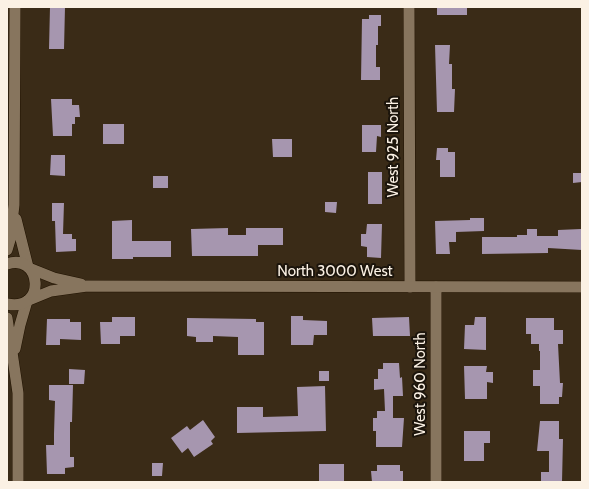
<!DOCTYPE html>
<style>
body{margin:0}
#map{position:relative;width:589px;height:489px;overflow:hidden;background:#3a2b17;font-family:Cabin,sans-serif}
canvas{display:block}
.frame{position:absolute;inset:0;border:8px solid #fbf1e4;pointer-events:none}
</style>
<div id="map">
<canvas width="589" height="489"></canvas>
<div class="frame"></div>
</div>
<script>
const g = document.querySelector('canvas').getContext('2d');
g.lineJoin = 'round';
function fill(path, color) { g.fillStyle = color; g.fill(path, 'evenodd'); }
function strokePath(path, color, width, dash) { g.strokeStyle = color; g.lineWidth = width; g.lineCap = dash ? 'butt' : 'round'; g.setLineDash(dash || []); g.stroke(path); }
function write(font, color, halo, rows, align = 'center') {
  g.font = font + ' Cabin,sans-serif'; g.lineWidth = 4; g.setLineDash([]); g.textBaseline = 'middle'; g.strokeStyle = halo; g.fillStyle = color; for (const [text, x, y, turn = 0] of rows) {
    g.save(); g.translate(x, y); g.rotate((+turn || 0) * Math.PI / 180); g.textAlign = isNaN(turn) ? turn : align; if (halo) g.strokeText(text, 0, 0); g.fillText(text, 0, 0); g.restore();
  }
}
const building = new Path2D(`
 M50 7H65L64 49H49Z
 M437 7H467V15H437Z
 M369 15H381V26H378V45H376V67H380V80H361L362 19H369Z
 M435 45H450L449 64H452V89H455L454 112H437Z
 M51 99H72V105H79L80 117H75V124H72V136H53Z
 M103 124H124V144H103Z
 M362 125H381V137L377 136 376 152H362Z
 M272 139H292V157H273Z
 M437 148H448V152H455V177H440V160H436Z
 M51 155H65V176L50 175Z
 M368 172H382V204H368Z
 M573 173H582V182L573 183Z
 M153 176H168V188H153Z
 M325 202H337L336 213 325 212Z
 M52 203H64L63 234H72V239H76V251L56 252 55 221H52Z
 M470 218H484V231L456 232V242H449L450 254H436L435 221 470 220Z
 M132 220V241H171V257H133V259H112V221Z
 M367 224H382L381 258 367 257V247L361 246V234H366Z
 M228 228V235H246V228H283V245H258V256H192L191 229Z
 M527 229H537V236H558V230L581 229 582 250 548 248V253L482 254V237H517V235H527Z
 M291 316H303V320L327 321V335H314L313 345H291Z
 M112 317H135V336H120V344H101L100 322H112Z
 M409 317 410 336H373L372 318Z
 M475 317H486V350L464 349 465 325H474Z
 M187 318 256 319V322H264V355H238V337L213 336V342H196V337L187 336Z
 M526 318H554V330H563V344H558L560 383H563L562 397H559V404H540V386H533V370H540V351H539V344H531V334H526Z
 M47 319H70V322H81V340L60 339V345H46Z
 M383 363H399L400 378 402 377 403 396H393V418H404L402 447H376V431H373V418H377V411H385L384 389 374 390V379H378V369H383Z
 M464 366H487L486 372H493V383L487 382V399H465Z
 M69 369 85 370 84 384H69Z
 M319 371H329V381H319Z
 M49 385H73L72 422H70V457H74V467L65 468V474H47L46 445H54V434L55 401 49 400Z
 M325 386 326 431 237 433V407H263V417L298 416 297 387Z
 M203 420 215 437 211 441 213 444 194 457 188 448 182 453 171 438 187 426 190 430Z
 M540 421H559V439H563L562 482H541V472H549V451H537Z
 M464 431H490V443H484V461H464Z
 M152 463H163L162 476H152Z
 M319 464H344V482H319Z
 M377 465H400V471H403V482H372L371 471H377Z`);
const minor = new Path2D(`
 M409 7 410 287
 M436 287V482`);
const tertiary = new Path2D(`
 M16 219 28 267
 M7 250 10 240 14 205 15 7
 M7 318 18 393V482
 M15 349 20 325 27 301`);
const secondary = new Path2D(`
 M7 264C41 252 48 312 7 304
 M29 268 54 278 81 284
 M29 300 51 291 87 286 582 287`);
const streetNames = [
 ["West 925 North",394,147,-90],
 ["North 3000 West",335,272],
 ["West 960 North",421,384,-90]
];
fill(building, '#a696af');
strokePath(minor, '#211301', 12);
strokePath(tertiary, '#211301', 12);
strokePath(secondary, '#211301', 12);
strokePath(minor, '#87755e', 11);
strokePath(tertiary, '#87755e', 11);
strokePath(secondary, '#87755e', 11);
write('15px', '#fbf1e4', '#1c150c', streetNames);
</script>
